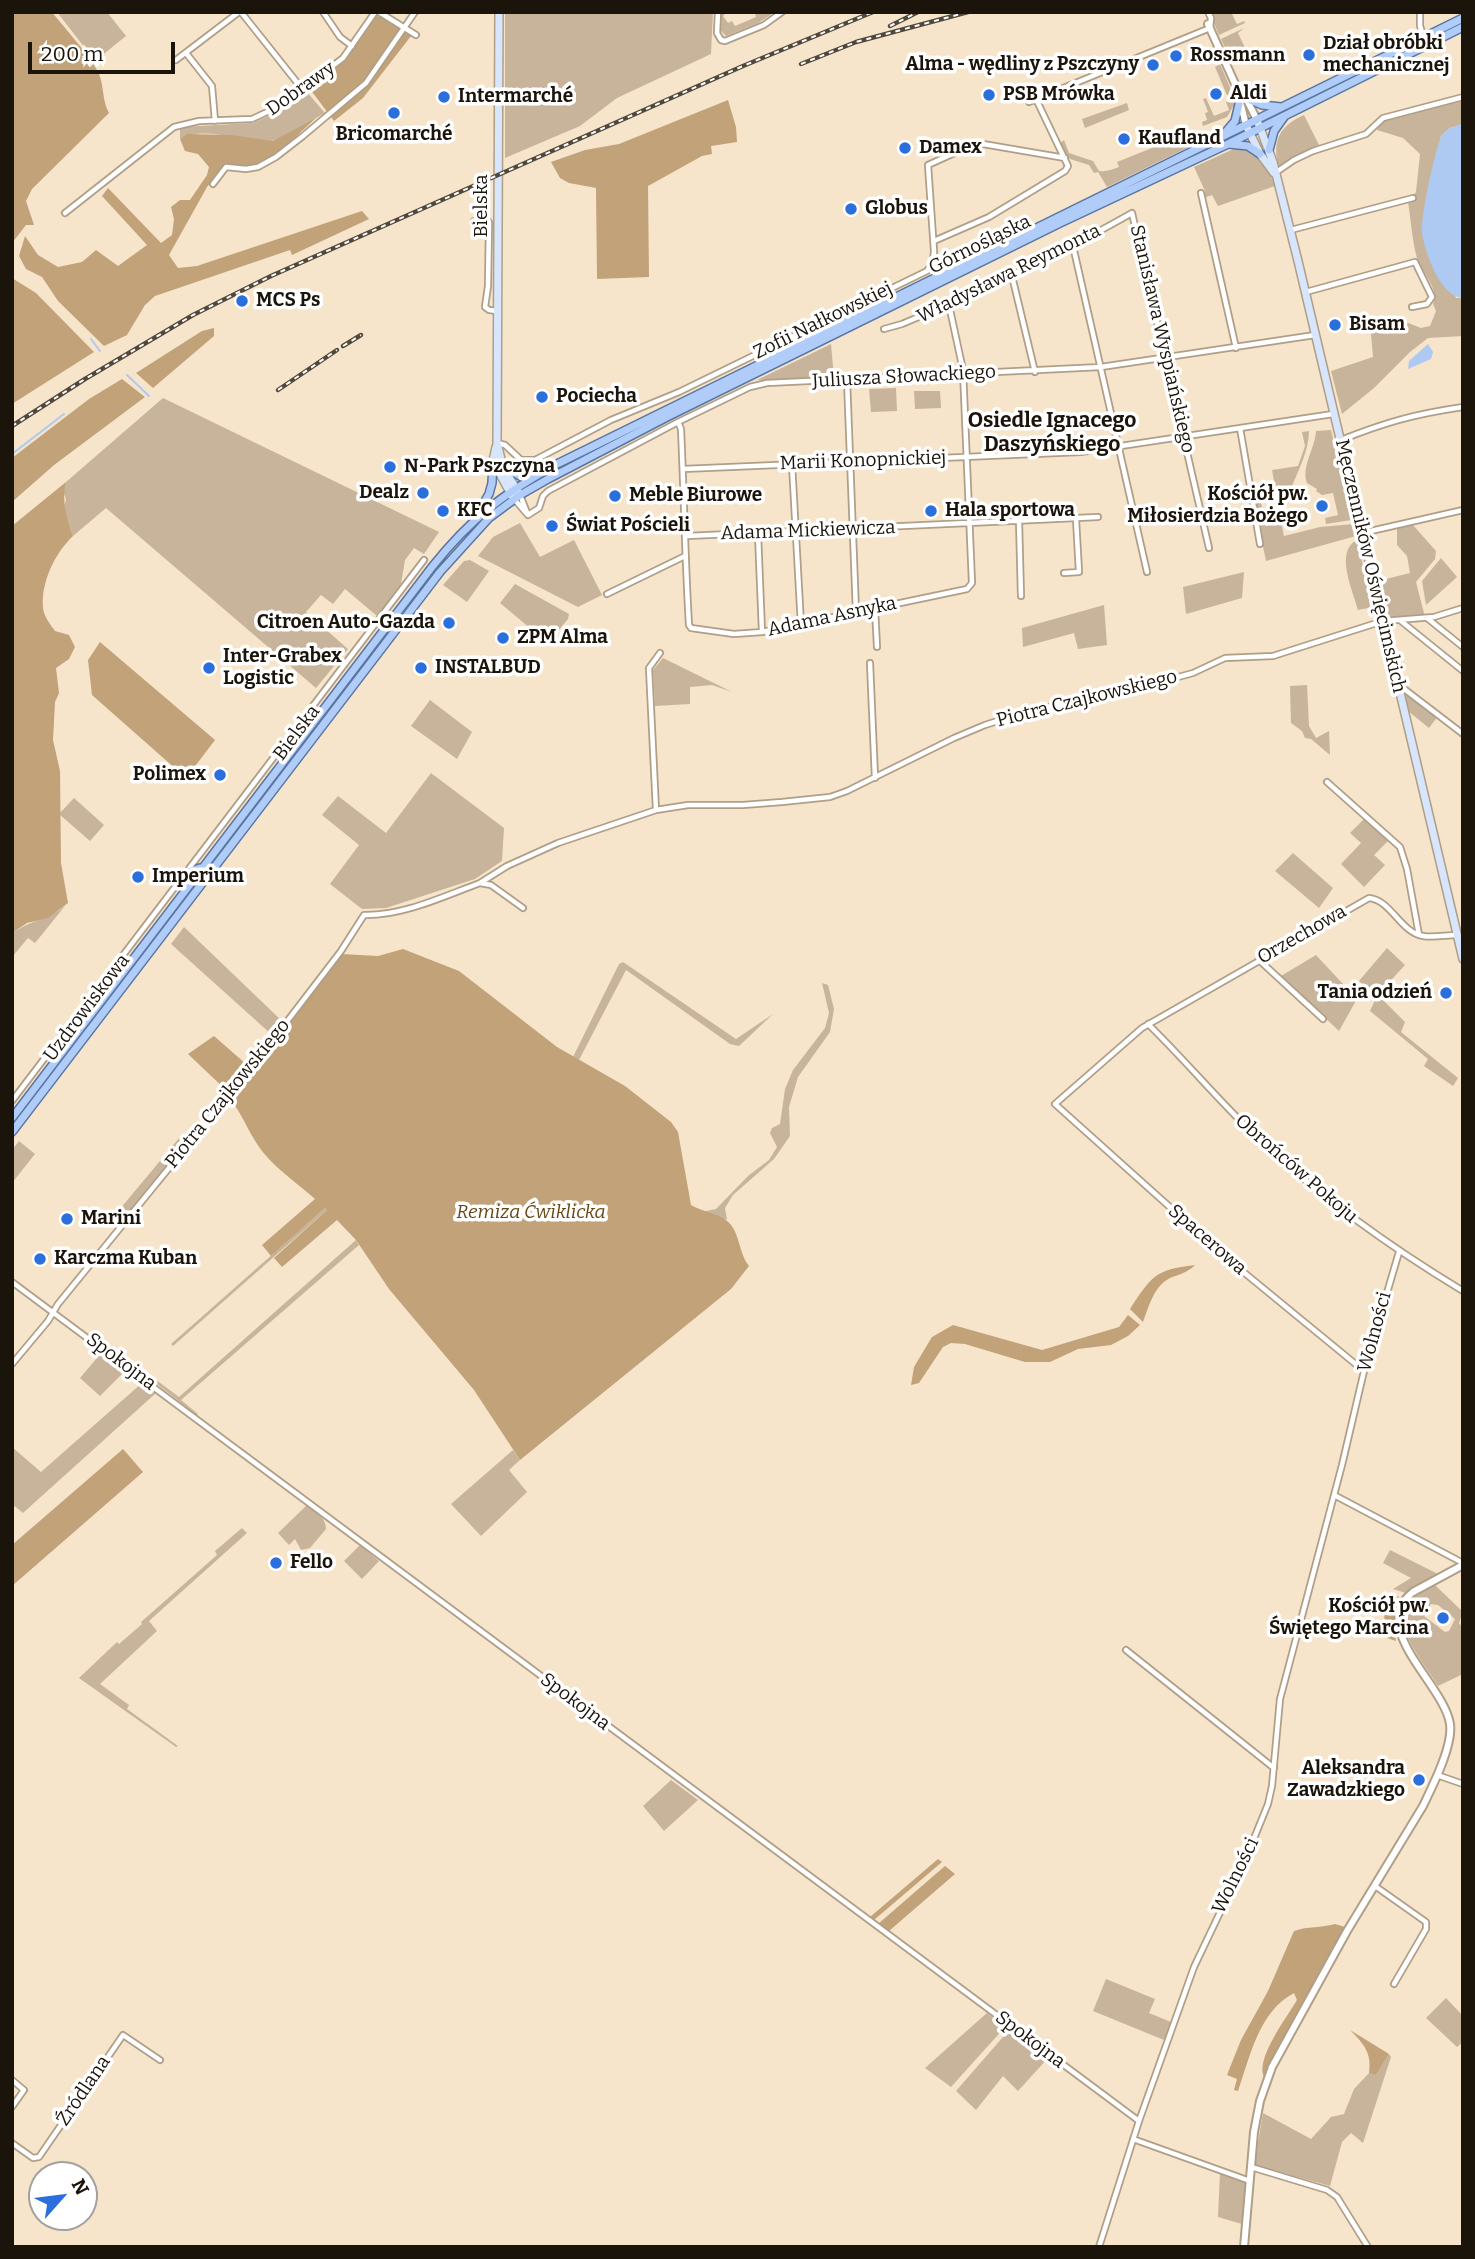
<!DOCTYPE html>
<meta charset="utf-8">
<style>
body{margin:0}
#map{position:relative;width:1475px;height:2259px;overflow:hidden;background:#f6e4cb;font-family:Bitter,serif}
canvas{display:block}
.frame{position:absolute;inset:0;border:14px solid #1a140b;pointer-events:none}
.north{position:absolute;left:28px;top:2161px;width:70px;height:70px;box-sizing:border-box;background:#fff;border:2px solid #a3a19d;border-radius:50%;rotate:62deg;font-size:19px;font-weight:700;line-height:28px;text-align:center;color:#1a140b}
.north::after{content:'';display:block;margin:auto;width:24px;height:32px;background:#2a6fdc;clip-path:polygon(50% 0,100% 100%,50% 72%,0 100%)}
.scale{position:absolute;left:28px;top:42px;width:147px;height:32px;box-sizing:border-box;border:4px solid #1a140b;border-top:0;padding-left:9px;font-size:21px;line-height:24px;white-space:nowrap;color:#1a140b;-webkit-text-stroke:5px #fff;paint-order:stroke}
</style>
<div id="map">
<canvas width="1475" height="2259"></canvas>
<div class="frame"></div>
<div class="north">N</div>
<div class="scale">200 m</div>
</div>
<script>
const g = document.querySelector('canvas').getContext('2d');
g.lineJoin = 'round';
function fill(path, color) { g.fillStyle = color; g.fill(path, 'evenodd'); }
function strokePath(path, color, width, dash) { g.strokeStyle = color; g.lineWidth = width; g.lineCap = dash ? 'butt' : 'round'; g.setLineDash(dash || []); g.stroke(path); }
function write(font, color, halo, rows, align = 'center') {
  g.font = font + ' Bitter,serif'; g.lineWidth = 7; g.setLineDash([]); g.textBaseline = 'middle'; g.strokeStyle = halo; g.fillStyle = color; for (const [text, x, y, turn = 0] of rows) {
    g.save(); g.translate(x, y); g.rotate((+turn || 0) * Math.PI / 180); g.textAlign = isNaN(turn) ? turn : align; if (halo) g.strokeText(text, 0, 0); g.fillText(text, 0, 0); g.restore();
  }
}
const green = new Path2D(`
 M57 12H107L126 36 95 61Z
 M505 12H713L711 54 617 98 580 126 505 158Z
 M721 12 726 13 723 16 728 23 732 21 735 26 756 17 755 13 775 12 758 23 726 36 721 31Z
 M1209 12H1231L1237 24 1244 21 1245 23 1219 35Z
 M1244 28 1238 33 1248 54 1232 62 1221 39Z
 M1220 64 1232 92 1234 105 1227 117 1203 126 1202 122 1207 120 1205 113 1208 112 1203 99 1206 98 1214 116 1229 110 1226 102 1229 100 1215 67Z
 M306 91 325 113C311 120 286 140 271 141 244 143 205 125 180 139V127L253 123 279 111Z
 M1463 101V124L1450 128 1441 136 1426 208 1456 298H1463V336L1428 338 1410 352 1374 388 1342 414 1331 371 1373 357 1370 323 1393 317 1421 328 1430 326 1436 311 1433 304C1440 288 1421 273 1417 258 1412 240 1411 220 1408 202L1416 192 1420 154 1403 138 1377 130 1381 123 1388 119Z
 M1127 103 1129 110 1085 128 1082 119Z
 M1304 115 1319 145 1279 169C1272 141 1278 127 1304 115Z
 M1186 132 1196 136 1199 142 1107 187 1098 172 1094 173 1089 165 1070 159 1059 144 1064 140 1069 153 1093 161 1099 171C1107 172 1113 169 1119 167L1117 162 1162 144 1165 148 1168 146 1166 140Z
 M1238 147C1257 151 1269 168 1275 186L1218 206 1212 195 1204 198 1205 191 1194 167Z
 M831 344 834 378 757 380Z
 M896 388 897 411 871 412 869 389Z
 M914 391H940L941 408 915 409Z
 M163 398 439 532 424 554 414 548 405 560 401 584 377 616 345 589 333 604 321 595 306 612 348 649 316 688 106 508 73 536 64 508 66 499 63 492 66 482Z
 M1331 430 1352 520 1326 524 1325 518 1338 515 1333 493 1322 495 1316 491 1317 489 1307 483C1301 466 1315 449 1316 431Z
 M1309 431C1309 450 1299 469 1292 486L1287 485 1291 488 1288 495 1277 497 1272 470 1298 466 1305 446 1302 432Z
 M1280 501 1279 512 1284 536 1320 527 1353 524 1356 536 1266 561 1254 503 1261 502 1265 526 1276 523 1272 503Z
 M520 523 540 557 574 540 602 595 578 607 478 556 493 537Z
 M1412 524 1436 551 1435 559 1416 582 1425 617 1387 619 1378 581 1410 573 1407 556 1397 545V528Z
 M1357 540 1373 607 1358 610C1353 591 1334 551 1357 540Z
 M1441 558 1457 577 1426 605 1422 581Z
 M470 560 489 571 467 602 443 585 464 561Z
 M1244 572 1242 598 1186 614 1183 587Z
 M515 584 569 614 568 619 548 643 500 603Z
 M1104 605 1107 645 1078 649 1074 633 1023 647 1022 628Z
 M663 658 732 692 712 685 690 687V704L655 706 653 670Z
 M1307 685 1309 726 1316 738 1329 731 1330 755 1311 739 1305 738 1302 731 1291 723 1290 686Z
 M1403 690 1438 716 1429 728 1408 711Z
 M430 700 472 732 457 759 411 726Z
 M431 773 504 828 502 861 475 879 386 908 362 909 330 884 359 845 322 815 338 796 386 833Z
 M74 798 104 825 90 841 59 814Z
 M1364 819 1388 841 1374 855 1385 865 1364 887 1341 864 1361 843 1350 833Z
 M1293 853 1333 888 1319 908 1275 871Z
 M65 906 35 943 28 938 12 957V933C30 921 48 919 65 906Z
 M184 927 282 1021 271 1034 171 944Z
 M1387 948 1405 965 1383 989 1386 993 1380 997 1405 1022 1401 1032 1458 1078 1453 1086 1424 1066 1428 1059 1370 1011 1376 998 1359 981Z
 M1316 955 1357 999 1339 1031 1281 976Z
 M623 962 736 1039 773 1014 739 1046 730 1044 626 970 579 1060 573 1057 619 964Z
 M822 983 828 985 834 1009 830 1032 798 1077 789 1107 790 1136 774 1159 733 1195 725 1208 727 1220 701 1212 716 1209 748 1176 769 1160 777 1147 770 1133 772 1128 780 1124 785 1089 793 1070 825 1028 829 1013Z
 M180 1137 187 1144 122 1223 114 1216Z
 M19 1141 35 1154 12 1183V1150Z
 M325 1208 327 1210 173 1346 171 1344Z
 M356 1240 359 1245 181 1400 198 1414 197 1415 153 1381 155 1379 179 1397Z
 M102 1352 125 1371 100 1396 80 1378Z
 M142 1383 156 1393 23 1513 12 1504V1447L41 1472Z
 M513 1450 520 1460 509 1470 527 1492 481 1536 451 1504Z
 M307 1505C315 1512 326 1517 326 1529L310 1548 301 1550 295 1539 289 1545 278 1533Z
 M242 1528 247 1533 149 1621 157 1631 100 1684 129 1705 127 1709 178 1746 176 1747 79 1678 117 1642 119 1644 142 1624 141 1622 217 1555 215 1551Z
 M360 1545 379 1561 362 1579 344 1561Z
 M1390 1550 1438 1574 1406 1593 1393 1589 1411 1578 1383 1563Z
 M1435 1585 1463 1612 1459 1623 1463 1628V1674L1438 1686C1427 1668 1394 1628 1404 1608 1410 1596 1425 1591 1435 1585ZM1431 1604 1438 1605 1455 1619 1449 1631 1445 1632 1424 1616Z
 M671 1780 698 1800 664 1831 643 1806Z
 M1106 1979 1155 1999 1149 2013 1171 2022 1164 2040 1093 2011Z
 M1446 1998 1463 2016V2042L1457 2047 1426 2018Z
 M987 2013 1005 2027 951 2087 925 2068Z
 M1010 2029 1048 2058 1018 2091 1003 2076 976 2110 956 2091Z
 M1389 2054 1391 2057 1363 2143 1351 2133 1342 2142 1330 2186 1254 2165 1263 2113 1311 2139 1331 2117 1344 2114 1354 2089 1369 2073 1376 2075Z
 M1220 2173 1246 2182 1242 2242H1240L1242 2224 1218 2217Z`);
const forest = new Path2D(`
 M12 12H52C67 31 85 50 97 70 105 84 101 99 109 113L32 189 26 201 34 225H26L12 243Z
 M375 16 382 17 411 36 363 98 334 121 310 89 347 58Z
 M728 100 736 127 737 142 711 146 712 154 702 156 648 186 649 277 597 279 596 188 569 183 560 178 551 162 585 150 619 144Z
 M316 118 277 154 255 166H237L220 172 207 187 169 255 178 268 197 266 362 211 369 219 292 255 290 250 155 296 145 305 127 335 104 346 58 301 42 277 26 269 19 256 25 236 38 255 58 267 82 262 96 250 118 266 147 245 102 196 108 188 161 243 172 235 174 219 171 207 180 200H190L207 175 209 167 198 154 185 151 180 139 187 134 231 135 273 141Z
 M12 278 36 293 94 352 12 404Z
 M214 328V336L153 388 136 373 202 331Z
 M122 379 145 397 54 465 12 502V458L89 399Z
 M66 482C61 500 67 518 73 536 55 553 41 582 43 607 43 615 50 624 55 631L69 635 75 647 69 659 56 668 59 693 55 702 53 740 60 771 61 863 68 903 48 918 27 923 12 933V526Z
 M100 642 215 740 186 778 92 695 88 660Z
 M403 949 459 971 557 1047 625 1086 671 1122 678 1132 691 1205C702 1212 718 1213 727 1221 740 1231 738 1252 749 1266L731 1289 520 1460 474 1390 389 1289 356 1240 337 1220 282 1267 274 1258 327 1210 325 1208 271 1256 262 1245 315 1199C294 1180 268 1164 254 1139 246 1126 241 1113 231 1100L341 954 378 956Z
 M214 1036 246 1064 227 1091 188 1054Z
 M1195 1265C1187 1273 1180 1274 1170 1278 1154 1286 1149 1306 1143 1322L1130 1309C1152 1276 1154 1270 1195 1265Z
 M1128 1315 1140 1325 1128 1336 1111 1345 1078 1349 1050 1362H1025L965 1344 951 1343 943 1347 919 1383 911 1385 914 1367 932 1337 953 1325 1042 1350 1119 1327Z
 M123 1449 143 1472 12 1586V1545Z
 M1388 1594 1403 1598C1393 1612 1395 1625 1396 1641L1387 1638 1384 1614Z
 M938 1859 942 1862 874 1920 870 1917Z
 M945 1866 955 1874 889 1931 878 1924Z
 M1335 1924 1345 1927 1267 2076 1264 2077C1255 2059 1287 2017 1297 2000L1294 1993C1259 2011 1250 2057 1238 2091L1234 2090 1237 2079 1227 2075 1241 2040 1268 1991 1294 1931C1308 1926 1321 1928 1335 1924Z
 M1350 2030 1389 2054 1376 2075 1369 2073C1372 2053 1364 2044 1350 2030Z`);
const water = new Path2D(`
 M1463 124V298C1440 297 1425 252 1422 233 1420 220 1435 150 1441 137 1445 129 1454 126 1463 124Z
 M1428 344 1433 352 1431 359 1408 369 1409 361Z`);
const stream = new Path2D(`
 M91 339 100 351
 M127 375 149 396
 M12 454 64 414`);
const minor = new Path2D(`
 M241 12 303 90
 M323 12 340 37 352 46
 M379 12 416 35
 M718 12 717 33 721 40 725 41 764 25 782 12
 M1420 12V26L1422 32
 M186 53 212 86 215 121
 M176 60 239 12
 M1029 102 1210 28 1211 18 1208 12
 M1275 173 1294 160 1313 151 1366 134 1383 118 1463 97
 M213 184 226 167 246 169 258 167 276 157 303 136 366 83 415 12
 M1201 193 1236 348
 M65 213 174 127 199 121 252 119 282 105 343 58 375 12
 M474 221 483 218 489 222 488 286 485 307 489 310 497 311
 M1291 230 1413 198
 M934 241 989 217 1065 171 1068 166 1036 99
 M1073 246 1147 572
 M1012 276 1035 372
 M1306 292 1415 262 1432 297 1427 304 1412 307
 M884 329 902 324C981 291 1058 255 1132 213L1209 548
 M847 380 856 612
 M678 422 681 429C684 494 685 560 689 625L691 628 734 634 762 632 967 589 972 583 963 370 949 305
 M1240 428 1260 544
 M1341 440C1386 422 1415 414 1463 407
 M497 443 505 445 521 460H535L611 420 679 392 927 271 933 262 934 251 928 165 970 146 983 144 1065 158
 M792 464 801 625
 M683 469 1081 452 1333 414
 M520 495 528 515
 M515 500 527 514
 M528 515 539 508 543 496 548 491 678 422 750 387 767 383 1101 367 1315 335
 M1019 521 1021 596
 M1362 533 1463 510
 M758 534 762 632
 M687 536 1098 517
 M1064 573 1079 572 1076 519
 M607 594 685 556
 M875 608 877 647
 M1427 618 1463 647
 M1401 621 1463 671
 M870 663 875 778
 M1399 685 1463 734
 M1327 782 1400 847 1407 869 1419 935
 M656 810 649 668 660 653
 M480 883 507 866 558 843 656 810 688 805H743L782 802 830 797 847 791 954 738 985 725 1032 710 1112 695 1193 673 1225 658 1273 656 1383 621 1434 617 1463 608
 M1259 960 1323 1019
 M1148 1024C1188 1063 1223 1106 1264 1144 1325 1201 1392 1248 1463 1291
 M12 1101 424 560
 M12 1282 1139 2121
 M12 1364 48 1321 58 1304 262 1054 341 951 364 915C403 916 444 896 480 883L491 885 523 908
 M1364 1371 1230 1261 1055 1104 1142 1028 1369 898C1391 900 1400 932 1423 936 1434 938 1446 935 1457 935
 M1334 1495 1463 1563
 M1126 1650 1274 1768
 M1437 1775 1463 1784
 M1375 1886 1426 1922V1929L1394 1984
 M12 2080 24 2090 12 2107
 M1133 2139 1250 2181
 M12 2143 33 2158 39 2157 123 2035 160 2060
 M1251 2167 1327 2190 1337 2197 1368 2247
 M1099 2247 1139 2121 1194 1967 1246 1858 1268 1804 1272 1786 1280 1699 1342 1465 1364 1371 1399 1252`);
const tertiary = new Path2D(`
 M1208 24 1236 86 1246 98 1257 120
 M1236 86 1246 125
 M1244 2247 1254 2132 1260 2101 1272 2067 1347 1931 1423 1806C1433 1785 1453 1746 1450 1724 1444 1684 1367 1628 1413 1592L1463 1565`);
const secondary = new Path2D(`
 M499 12 497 443 503 467 520 495
 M1257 120 1273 162 1298 261 1463 959
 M1246 125 1260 154 1274 173
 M496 447 493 461 512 496`);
const primary = new Path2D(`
 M1246 98 1262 105 1281 107
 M1224 134 1235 121 1239 104
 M1229 144 1248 146 1260 154
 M1269 150 1274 131 1284 117
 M503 467 520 476 535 475
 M479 511 489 494 492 483 493 461
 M186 873 200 868
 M12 1118 432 567C471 518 504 493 559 463L1463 18
 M12 1132 440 572 489 518 520 495 548 479 669 416 1060 223 1228 144 1463 27`);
const rail = new Path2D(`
 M890 26 918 12
 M801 64 856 42 968 12
 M343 346 361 335
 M278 390 337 350
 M12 426 85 379 193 315 271 276 743 66 873 12`);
const markers = [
 [1309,55,7,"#2a6fdc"],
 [1176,56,7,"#2a6fdc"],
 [1153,65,7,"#2a6fdc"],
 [1216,94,7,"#2a6fdc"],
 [989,95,7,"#2a6fdc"],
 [444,97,7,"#2a6fdc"],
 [394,113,7,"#2a6fdc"],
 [1124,139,7,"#2a6fdc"],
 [905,148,7,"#2a6fdc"],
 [851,209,7,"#2a6fdc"],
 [242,301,7,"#2a6fdc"],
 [1335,325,7,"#2a6fdc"],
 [542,397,7,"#2a6fdc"],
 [390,467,7,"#2a6fdc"],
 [423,493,7,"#2a6fdc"],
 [615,496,7,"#2a6fdc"],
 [1322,506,7,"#2a6fdc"],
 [443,511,7,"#2a6fdc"],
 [931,511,7,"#2a6fdc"],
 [552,526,7,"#2a6fdc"],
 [449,623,7,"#2a6fdc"],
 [503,638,7,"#2a6fdc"],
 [209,668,7,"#2a6fdc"],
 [421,668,7,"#2a6fdc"],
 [220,775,7,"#2a6fdc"],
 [138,877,7,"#2a6fdc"],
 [1446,993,7,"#2a6fdc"],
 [67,1219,7,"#2a6fdc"],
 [40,1259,7,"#2a6fdc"],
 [276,1563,7,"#2a6fdc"],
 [1443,1618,7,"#2a6fdc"],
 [1419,1780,7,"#2a6fdc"]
];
const poiNames = [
 ["Dział obróbki",1323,44],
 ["mechanicznej",1323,66],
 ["Rossmann",1190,56],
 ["Alma - wędliny z Pszczyny",1139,65,"right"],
 ["Aldi",1230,94],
 ["PSB Mrówka",1003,95],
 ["Intermarché",458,97],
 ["Bricomarché",394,135,"center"],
 ["Kaufland",1138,139],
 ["Damex",919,148],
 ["Globus",865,209],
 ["MCS Ps",256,301],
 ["Bisam",1349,325],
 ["Pociecha",556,397],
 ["N-Park Pszczyna",404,467],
 ["Dealz",409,493,"right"],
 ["Kościół pw.",1308,495,"right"],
 ["Miłosierdzia Bożego",1308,517,"right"],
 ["Meble Biurowe",629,496],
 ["KFC",457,511],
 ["Hala sportowa",945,511],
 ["Świat Pościeli",566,526],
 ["Citroen Auto-Gazda",435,623,"right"],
 ["ZPM Alma",517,638],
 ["Inter-Grabex",223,657],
 ["Logistic",223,679],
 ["INSTALBUD",435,668],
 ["Polimex",206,775,"right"],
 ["Imperium",152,877],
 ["Tania odzień",1432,993,"right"],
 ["Marini",81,1219],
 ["Karczma Kuban",54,1259],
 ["Fello",290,1563],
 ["Kościół pw.",1429,1607,"right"],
 ["Świętego Marcina",1429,1629,"right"],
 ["Aleksandra",1405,1769,"right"],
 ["Zawadzkiego",1405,1791,"right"]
];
const streetNames = [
 ["Dobrawy",301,89,-35],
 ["Bielska",482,206,-90],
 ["Górnośląska",980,245,-26],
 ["Władysława Reymonta",1009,274,-26],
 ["Zofii Nałkowskiej",823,321,-26],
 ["Stanisława Wyspiańskiego",1162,339,77],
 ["Juliusza Słowackiego",904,377,-3],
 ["Marii Konopnickiej",863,461,-2],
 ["Adama Mickiewicza",808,531,-2],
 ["Męczenników Oświęcimskich",1370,566,77],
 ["Adama Asnyka",832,617,-12],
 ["Piotra Czajkowskiego",1087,699,-14],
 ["Bielska",297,733,-53],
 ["Orzechowa",1302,935,-30],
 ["Uzdrowiskowa",87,1008,-53],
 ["Piotra Czajkowskiego",228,1094,-51],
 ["Obrońców Pokoju",1296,1169,41],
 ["Spacerowa",1207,1240,41],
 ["Wolności",1375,1332,-75],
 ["Spokojna",121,1362,37],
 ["Spokojna",575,1702,37],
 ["Wolności",1236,1876,-64],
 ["Spokojna",1030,2040,37],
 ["Źródlana",84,2091,-56]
];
const parkNames = [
 ["Remiza Ćwiklicka",531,1213]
];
const neighbourhoodNames = [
 ["Osiedle Ignacego",1052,421],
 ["Daszyńskiego",1052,445]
];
fill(green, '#c8b49a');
fill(forest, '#c1a279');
fill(water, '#aec9f2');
strokePath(stream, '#aec9f2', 2);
strokePath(minor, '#b09f88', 8);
strokePath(tertiary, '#b09f88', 10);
strokePath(secondary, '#b09f88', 10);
strokePath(primary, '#5976a3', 10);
strokePath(minor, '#fff', 4.5);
strokePath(tertiary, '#fff', 6);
strokePath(secondary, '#d7e6fc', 7);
strokePath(primary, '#b0ccf9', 7);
strokePath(rail, '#51483b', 4.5);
strokePath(rail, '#fff', 2, [5]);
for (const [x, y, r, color] of markers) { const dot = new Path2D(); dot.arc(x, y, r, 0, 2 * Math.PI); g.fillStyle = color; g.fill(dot); strokePath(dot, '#fff', 2.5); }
write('bold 19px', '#1a140b', '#fff', poiNames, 'left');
write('19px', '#1a140b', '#fff', streetNames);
write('italic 19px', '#654614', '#fff', parkNames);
write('bold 21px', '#1a140b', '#fff', neighbourhoodNames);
</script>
